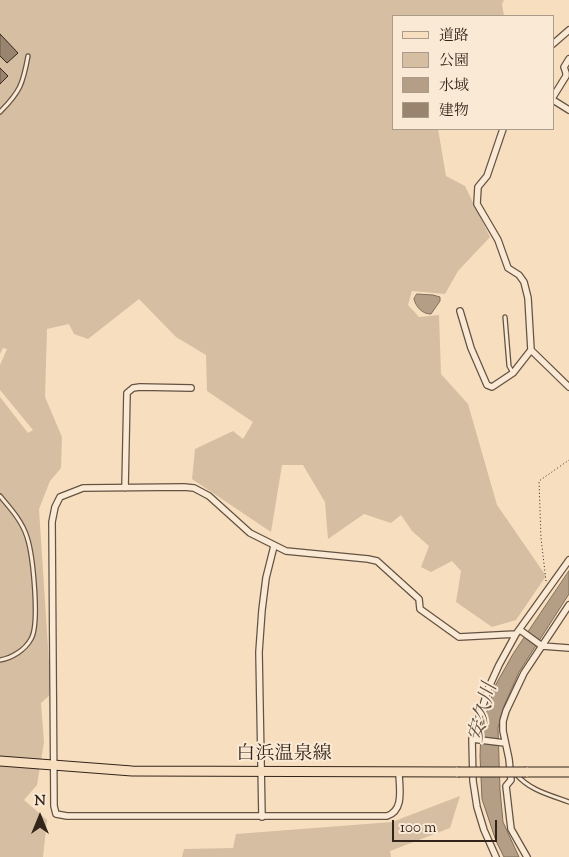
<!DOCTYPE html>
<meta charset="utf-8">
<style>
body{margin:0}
#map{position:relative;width:569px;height:857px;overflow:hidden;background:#f7debe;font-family:"Sorts Mill Goudy","Noto Serif JP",serif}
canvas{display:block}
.legend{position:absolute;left:392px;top:15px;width:162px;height:115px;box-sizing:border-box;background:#faead5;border:1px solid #aa9b8a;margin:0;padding:6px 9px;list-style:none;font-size:15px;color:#33241a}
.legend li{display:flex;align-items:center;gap:10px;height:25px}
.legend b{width:25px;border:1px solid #aa9b8a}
.north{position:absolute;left:15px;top:792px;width:50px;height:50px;-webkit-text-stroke:4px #faead5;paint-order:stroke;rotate:0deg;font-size:14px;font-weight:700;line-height:20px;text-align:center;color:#33241a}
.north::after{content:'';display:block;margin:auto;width:18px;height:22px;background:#33241a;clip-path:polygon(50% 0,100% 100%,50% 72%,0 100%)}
.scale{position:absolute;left:392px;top:820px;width:105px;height:22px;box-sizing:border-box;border:2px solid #33241a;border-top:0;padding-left:6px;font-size:15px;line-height:18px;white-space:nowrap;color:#33241a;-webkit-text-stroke:4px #faead5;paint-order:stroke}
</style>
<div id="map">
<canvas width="569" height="857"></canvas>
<ul class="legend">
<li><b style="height:6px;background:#f7debe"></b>道路</li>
<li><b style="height:14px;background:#d6bea2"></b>公園</li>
<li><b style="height:14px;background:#b49f86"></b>水域</li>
<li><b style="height:14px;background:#99856f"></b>建物</li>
</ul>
<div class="north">N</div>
<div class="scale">100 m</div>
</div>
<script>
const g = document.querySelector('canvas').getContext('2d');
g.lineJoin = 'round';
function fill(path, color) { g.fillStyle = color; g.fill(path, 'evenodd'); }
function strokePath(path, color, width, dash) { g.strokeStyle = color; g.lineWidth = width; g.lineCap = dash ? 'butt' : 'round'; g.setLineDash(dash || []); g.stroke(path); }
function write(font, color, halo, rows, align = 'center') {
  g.font = font + ' "Sorts Mill Goudy","Noto Serif JP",serif'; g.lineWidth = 4; g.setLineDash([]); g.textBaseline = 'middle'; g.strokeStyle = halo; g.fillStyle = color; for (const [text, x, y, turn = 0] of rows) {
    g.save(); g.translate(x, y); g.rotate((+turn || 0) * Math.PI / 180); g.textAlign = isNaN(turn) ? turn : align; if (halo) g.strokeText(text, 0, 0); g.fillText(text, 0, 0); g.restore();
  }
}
const green = new Path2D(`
 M0 0H504L502 4 504 16H393V129H438L446 176 465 186 490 237 458 271 445 294 412 291 408 305 419 317 439 315 441 374 468 404 497 505 546 576 516 620 492 627 456 602 461 571 452 561 431 572 421 567 429 546 412 531 401 515 391 523 364 514 328 539 325 502 303 465H282L271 532 192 479 195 449 233 431 243 439 253 422 207 391 206 355 176 337 139 299 88 339 74 334 69 324 47 329 45 397 62 437 61 468 50 481 39 509 51 694 41 703 44 742 37 785 24 800 47 820 43 857H0V397L28 433 33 430 0 390V365L7 349 3 348 0 354Z
 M460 796 450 828 390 851 391 857H182L184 849 233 848 236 834 392 822Z`);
const water = new Path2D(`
 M417 294 433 295 440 297V301L431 314C422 314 416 307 414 299Z
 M569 571V594L519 672 504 706 498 728 500 790 503 822 519 857H504L496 841 482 799 480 756 481 729 495 686 513 654Z`);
const building = new Path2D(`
 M0 34 18 53 7 63 0 56Z
 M0 68 8 76 0 84Z`);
const path = new Path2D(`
 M546 581 541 538 539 481 569 460`);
const lane = new Path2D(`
 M0 112C20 92 23 84 28 56
 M505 317 509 366 513 373
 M0 496C11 509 22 521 27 537 33 555 40 624 31 639 25 650 12 658 0 660
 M516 774C529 790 550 795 569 802`);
const street = new Path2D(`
 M553 44 569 30
 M553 97 566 76V73L564 67 569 59
 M553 100 569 110
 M503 129 487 176 478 187 477 204 498 240 508 268 519 275 524 282 528 298 531 350
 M460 311 471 348 487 385 492 387 513 373 531 350 569 387
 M125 488 127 393 133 388 140 387 191 388
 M520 630 542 646 569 648
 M472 739 505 743
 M399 772C399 787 405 810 387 816H67L56 814 54 806 52 522 55 507 60 497 83 488 184 487 194 488 209 496 250 533 286 551 368 559 377 561 419 599 420 609 459 637 516 634
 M262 817 259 652 262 610 266 578 274 546
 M496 857 484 830 477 807 473 781 472 739 489 687 499 665 516 634 569 560
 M527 857 511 829 506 786 511 780 509 759 503 731V721L506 711 524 673 569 605`);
const primary = new Path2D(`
 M0 761 132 771 458 772
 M526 772H569`);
const primaryBridge = new Path2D(`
 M458 772H526`);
const streetNames = [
 ["白浜温泉線",284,756]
];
const waterNames = [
 ["安久川",485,713,-75]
];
fill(green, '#d6bea2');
fill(water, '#b49f86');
strokePath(water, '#806e5b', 1);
fill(building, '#99856f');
strokePath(building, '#33241a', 1);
strokePath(lane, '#645243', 5.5);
strokePath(street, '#645243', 8);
strokePath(primary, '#33241a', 11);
strokePath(path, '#33241a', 1, [1, 2.5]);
strokePath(lane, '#faead5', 3);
strokePath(street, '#faead5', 5.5);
strokePath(primary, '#f7debe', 9);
strokePath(primaryBridge, '#33241a', 11, []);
strokePath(primaryBridge, '#f7debe', 9);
write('19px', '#33241a', '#faead5', streetNames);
write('italic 20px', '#604f40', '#faead5', waterNames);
</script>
